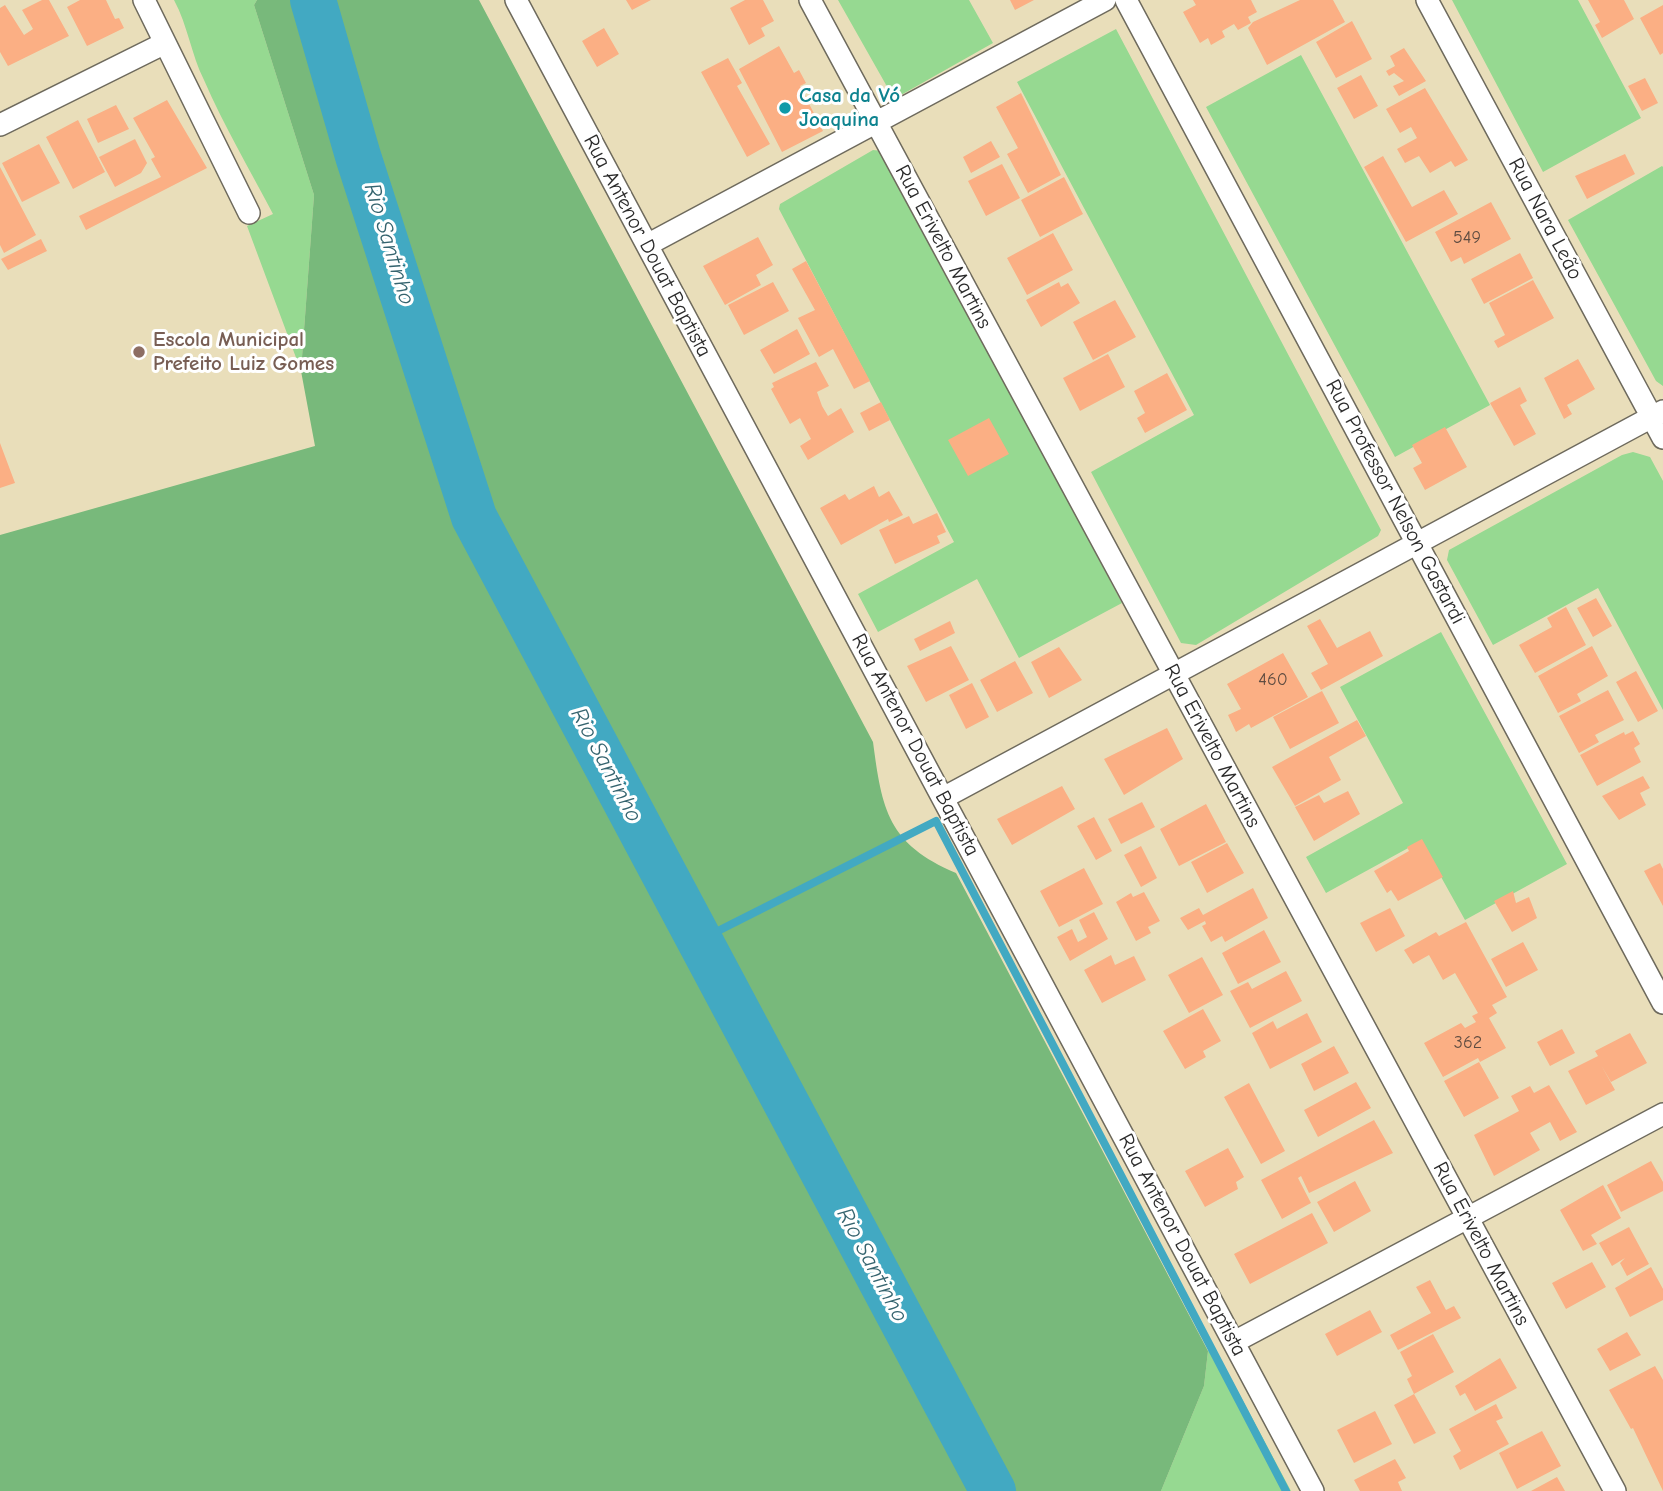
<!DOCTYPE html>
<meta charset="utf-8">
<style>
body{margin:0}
canvas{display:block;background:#e9deba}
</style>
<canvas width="1663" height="1491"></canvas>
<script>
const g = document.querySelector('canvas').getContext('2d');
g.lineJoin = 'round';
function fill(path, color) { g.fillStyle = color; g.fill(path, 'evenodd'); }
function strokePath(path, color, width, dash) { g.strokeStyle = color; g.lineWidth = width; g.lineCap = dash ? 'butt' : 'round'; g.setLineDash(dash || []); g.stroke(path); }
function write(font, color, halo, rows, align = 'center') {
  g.font = font + ' "Comic Neue",sans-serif'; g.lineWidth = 6; g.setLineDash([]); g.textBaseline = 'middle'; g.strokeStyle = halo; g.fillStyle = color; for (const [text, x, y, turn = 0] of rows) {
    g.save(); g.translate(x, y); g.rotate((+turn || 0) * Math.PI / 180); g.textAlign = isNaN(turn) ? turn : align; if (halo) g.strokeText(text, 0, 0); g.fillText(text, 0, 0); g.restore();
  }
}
const green = new Path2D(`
 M174 0H257L254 5 314 195 301 371 247 226 273 214C250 170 224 126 204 80 191 54 188 26 174 0Z
 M838 0H969L993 43 901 95 889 91 885 83Z
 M1452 0H1578L1641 118 1543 172Z
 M1116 29 1381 530 1378 536 1196 645 1181 643 1091 472 1194 415 1017 82Z
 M1301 55 1490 405 1395 457 1206 107Z
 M873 150 882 151 1122 603 1019 658 977 579 878 632 858 594 954 542 779 209 780 204Z
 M1662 166 1663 167V386L1656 381 1568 220Z
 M1633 452 1650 457 1663 481V710L1598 588 1493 645 1447 560 1449 550 1622 455Z
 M1441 632 1567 864 1465 920 1421 841 1326 893 1306 857 1403 803 1340 687Z
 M1208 1351 1218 1354 1291 1491H1161L1204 1386Z`);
const forest = new Path2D(`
 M257 0H479L873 742C882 810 888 844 956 873L1208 1351 1204 1386 1161 1491H0V535L315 446 301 371 314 195 254 5Z`);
const stream = new Path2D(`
 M698 941 936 821 1286 1491`);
const river = new Path2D(`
 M313 0 358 156 474 517 993 1491`);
const building = new Path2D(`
 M42 0H49L69 36 8 66 0 52V8L5 5 24 35 33 29 22 10Z
 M80 0H106L115 19 119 18 124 28 87 46 67 7Z
 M626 0H651L632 10Z
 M745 0H763L774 21 761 28 765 36 749 45 730 8Z
 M1010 0H1034L1015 10Z
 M1193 0H1251L1257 12 1248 17 1251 23 1238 30 1234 24 1222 31 1225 37 1211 45 1208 38 1200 43 1183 12 1196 5Z
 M1300 0H1333L1345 22 1267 65 1248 28 1253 22Z
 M1588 0H1624L1634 19 1602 38 1595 25 1600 22Z
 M1663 5V53L1660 55 1640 18Z
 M1352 21 1372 59 1336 78 1316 42Z
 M604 28 619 54 597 67 582 41Z
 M779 46 794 73 799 70 806 83 800 86 823 131 782 152 739 69Z
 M1404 48 1426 81 1399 96 1393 86 1404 81 1394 73 1389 76 1386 71 1395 66 1390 56Z
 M728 58 742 83 737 86 770 144 747 157 701 72Z
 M1361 75 1378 106 1354 119 1337 88Z
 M1645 78 1658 103 1642 111 1628 86Z
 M1425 88 1468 160 1455 167 1451 161 1430 173 1419 156 1405 163 1397 149 1417 138 1411 127 1400 133 1386 109Z
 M1021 93 1061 175 1028 193 1007 154 1018 148 996 107Z
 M167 100 207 168 86 230 79 216 161 177 151 159 155 157 133 118Z
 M116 105 129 129 98 143 87 119Z
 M78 120 105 172 73 189 46 137Z
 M135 139 147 163 141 173 115 187 99 157Z
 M991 141 1000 157 971 173 963 157Z
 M39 144 60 183 22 202 2 163Z
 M1625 154 1635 174 1587 199 1575 176Z
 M1383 156 1412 207 1444 190 1458 214 1406 242 1364 167Z
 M1002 164 1020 198 986 216 968 181Z
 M0 167 36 235 4 253 0 245Z
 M1064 177 1083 214 1040 237 1021 200Z
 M1491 202 1511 239 1464 264 1461 257 1451 262 1435 232Z
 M1053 233 1073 270 1027 295 1007 258Z
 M758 237 773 265 756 275 761 285 725 305 703 266Z
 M41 239 47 251 8 270 1 259Z
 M1520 253 1533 278 1484 304 1471 279Z
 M806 261 870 381 854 389 833 349 819 357 798 318 815 310 792 269Z
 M1533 280 1554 318 1498 348 1494 341 1505 335 1489 303Z
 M773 282 789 311 744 335 728 305Z
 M1059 282 1061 287 1068 283 1080 303 1041 327 1026 300Z
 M1115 300 1136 337 1093 360 1073 322Z
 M797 329 810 354 774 374 760 350Z
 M1108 354 1125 387 1080 411 1063 378Z
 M1578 359 1595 389 1567 405 1572 414 1564 419 1544 378Z
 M816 362 829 386 817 392 822 406 828 416 841 408 854 432 808 460 800 446 811 439 800 418 790 424 771 389 774 387 772 383Z
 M1167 373 1187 410 1145 433 1137 418 1145 413 1134 391Z
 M1520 387 1527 401 1520 405 1536 434 1514 446 1490 403Z
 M881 402 890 420 869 431 860 413Z
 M989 418 1009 454 968 476 948 440Z
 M1445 427 1467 467 1425 490 1413 468 1422 463 1412 445Z
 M0 443 15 483 0 488Z
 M874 486 879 497 889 491 903 515 889 522 888 519 841 545 820 508 845 494 849 500Z
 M937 513 946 532 937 536 940 543 895 564 879 530 909 516 913 524Z
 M1596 598 1612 626 1593 637 1577 608Z
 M1566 607 1586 645 1535 673 1519 645 1552 627 1547 618Z
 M1320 619 1337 648 1370 631 1383 656 1321 690 1311 673 1328 664 1307 626Z
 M950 621 955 633 920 651 914 639Z
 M951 646 969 680 926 702 907 666Z
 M1592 646 1608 676 1577 694 1581 701 1558 713 1538 676Z
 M1059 647 1082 680 1049 698 1031 662Z
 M1283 653 1308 697 1251 728 1249 724 1236 732 1228 715 1241 709 1227 684Z
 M1015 661 1033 693 997 712 980 680Z
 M1636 671 1658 711 1638 722 1616 682Z
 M972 683 989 717 966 729 949 695Z
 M1608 690 1624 720 1595 735 1599 742 1579 753 1559 716Z
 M1322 691 1339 723 1290 749 1273 717Z
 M1357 720 1366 736 1329 757 1341 780 1295 806 1272 767Z
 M1167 728 1183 759 1124 795 1104 759Z
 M1633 731 1640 744 1634 748 1641 762 1597 786 1580 755 1624 732 1625 735Z
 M1643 776 1650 788 1640 793 1646 805 1619 820 1602 796Z
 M1062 786 1075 809 1012 845 997 819Z
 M1348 791 1360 814 1314 841 1295 807 1319 795 1324 803Z
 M1142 802 1155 827 1121 844 1108 819Z
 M1206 804 1226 842 1179 866 1160 829Z
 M1094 817 1112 851 1096 860 1077 826Z
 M1422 839 1443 877 1398 901 1391 890 1387 893 1374 871 1409 851 1407 847Z
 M1227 843 1244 873 1207 893 1191 862Z
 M1141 846 1157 878 1141 887 1124 855Z
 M1660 863 1663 869V906L1644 871Z
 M1084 868 1103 904 1059 927 1040 891Z
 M1253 888 1268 918 1225 942 1222 936 1211 942 1202 926 1206 924 1205 921 1188 930 1180 918 1199 908 1203 915Z
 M1513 891 1516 903 1529 897 1537 918 1512 932 1494 901Z
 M1144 892 1160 921 1148 927 1151 933 1136 941 1116 902 1131 893 1133 897Z
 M1390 908 1405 936 1376 952 1360 923Z
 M1094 912 1108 939 1070 961 1057 937 1072 929 1078 942 1087 937 1079 920Z
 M1466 922 1507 997 1492 1005 1497 1013 1489 1018 1506 1048 1480 1062 1478 1058 1443 1077 1424 1043 1461 1023 1465 1028 1476 1022 1472 1016 1478 1013 1455 973 1443 980 1429 955 1413 964 1404 950 1436 932 1439 936Z
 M1264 930 1281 962 1238 984 1222 953Z
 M1523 942 1538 970 1506 987 1491 959Z
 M1111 955 1115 965 1134 956 1146 980 1102 1003 1084 970Z
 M1202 957 1223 995 1189 1013 1168 975Z
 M1286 971 1302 1001 1250 1028 1230 991 1248 982 1252 989Z
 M1203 1009 1221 1041 1203 1051 1206 1057 1185 1069 1163 1031Z
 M1307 1013 1322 1042 1270 1069 1252 1033 1273 1021 1277 1029Z
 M1562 1029 1575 1053 1550 1066 1537 1042Z
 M1630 1033 1647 1063 1611 1082 1601 1065 1615 1090 1586 1105 1568 1071 1598 1056 1595 1051Z
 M1334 1046 1349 1073 1314 1091 1301 1064Z
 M1479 1062 1499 1098 1464 1117 1444 1081Z
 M1356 1082 1371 1108 1318 1137 1304 1110Z
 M1249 1083 1285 1151 1261 1164 1224 1097Z
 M1549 1085 1577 1132 1560 1141 1550 1122 1530 1133 1540 1150 1494 1176 1474 1135 1519 1111 1511 1096 1530 1086 1534 1093Z
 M1374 1120 1393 1153 1309 1193 1301 1176 1298 1178 1311 1203 1282 1219 1261 1180Z
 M1228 1148 1244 1177 1236 1182 1238 1189 1205 1207 1185 1171Z
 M1651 1161 1663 1182V1191L1621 1212 1607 1185Z
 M1355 1181 1371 1211 1334 1232 1317 1202Z
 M1603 1185 1621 1218 1591 1235 1597 1244 1583 1251 1560 1210Z
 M1312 1213 1328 1243 1250 1284 1234 1254Z
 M1629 1227 1649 1264 1627 1276 1620 1263 1625 1258 1612 1266 1599 1243Z
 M1592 1262 1606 1287 1566 1309 1552 1283Z
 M1651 1267 1663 1289V1300L1630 1317 1615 1288Z
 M1430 1280 1446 1310 1454 1306 1461 1318 1398 1350 1390 1335 1431 1313 1416 1287Z
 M1370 1310 1382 1332 1337 1356 1325 1334Z
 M1627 1332 1641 1355 1610 1371 1597 1349Z
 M1433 1334 1454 1372 1414 1394 1407 1379 1412 1376 1400 1352Z
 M1500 1358 1517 1388 1475 1411 1465 1393 1460 1396 1455 1386Z
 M1655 1366 1663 1380V1491L1633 1428 1631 1429 1609 1390Z
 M1414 1394 1436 1433 1414 1444 1394 1405Z
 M1496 1404 1503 1418 1496 1421 1509 1444 1460 1470 1453 1456 1461 1451 1449 1429Z
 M1375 1411 1392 1444 1354 1463 1337 1430Z
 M1542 1431 1561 1466 1517 1489 1499 1453Z
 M1395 1459 1406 1478 1398 1482 1402 1491H1360L1354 1480Z
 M1557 1477 1565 1491H1531Z`);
const minor = new Path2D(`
 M144 0 249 213
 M516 0 1313 1491
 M810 0 1615 1491
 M1126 0 1663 1003
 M1427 0 1663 438
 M0 125 165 43
 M647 245 1105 0
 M943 798 1663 411
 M1234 1342 1663 1114`);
const markers = [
 [785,108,7,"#0f9aa8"],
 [139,352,7,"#8d6e63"]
];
const numberNames = [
 ["549",1467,238],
 ["460",1273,680],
 ["362",1468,1043]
];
const cultureNames = [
 ["Casa da Vó",799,96],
 ["Joaquina",799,120]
];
const streetNames = [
 ["Rua Nara Leão",1545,219,62],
 ["Rua Antenor Douat Baptista",647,246,62],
 ["Rua Erivelto Martins",943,247,62],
 ["Rua Professor Nelson Gastardi",1395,502,62],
 ["Rua Antenor Douat Baptista",915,745,62],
 ["Rua Erivelto Martins",1212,746,62],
 ["Rua Erivelto Martins",1481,1244,62],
 ["Rua Antenor Douat Baptista",1182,1245,62]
];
const educationNames = [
 ["Escola Municipal",153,340],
 ["Prefeito Luiz Gomes",153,364]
];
const waterNames = [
 ["Rio Santinho",389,244,73],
 ["Rio Santinho",606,765,62],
 ["Rio Santinho",872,1265,62]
];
fill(green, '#96d991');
fill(forest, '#78b97b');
strokePath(stream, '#42a9c2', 8);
strokePath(river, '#42a9c2', 46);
fill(building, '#fbaf84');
strokePath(minor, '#6e6a5d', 24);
strokePath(minor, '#fff', 21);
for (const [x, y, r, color] of markers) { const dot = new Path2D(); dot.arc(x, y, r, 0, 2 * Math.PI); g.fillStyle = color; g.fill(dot); strokePath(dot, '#fff', 2.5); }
write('18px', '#5f4c41', null, numberNames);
write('bold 21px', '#0d838f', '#fff', cultureNames, 'left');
write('21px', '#2b2b2b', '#fff', streetNames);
write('bold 21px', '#785e54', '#fff', educationNames, 'left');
write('italic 23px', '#35646f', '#fff', waterNames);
</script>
